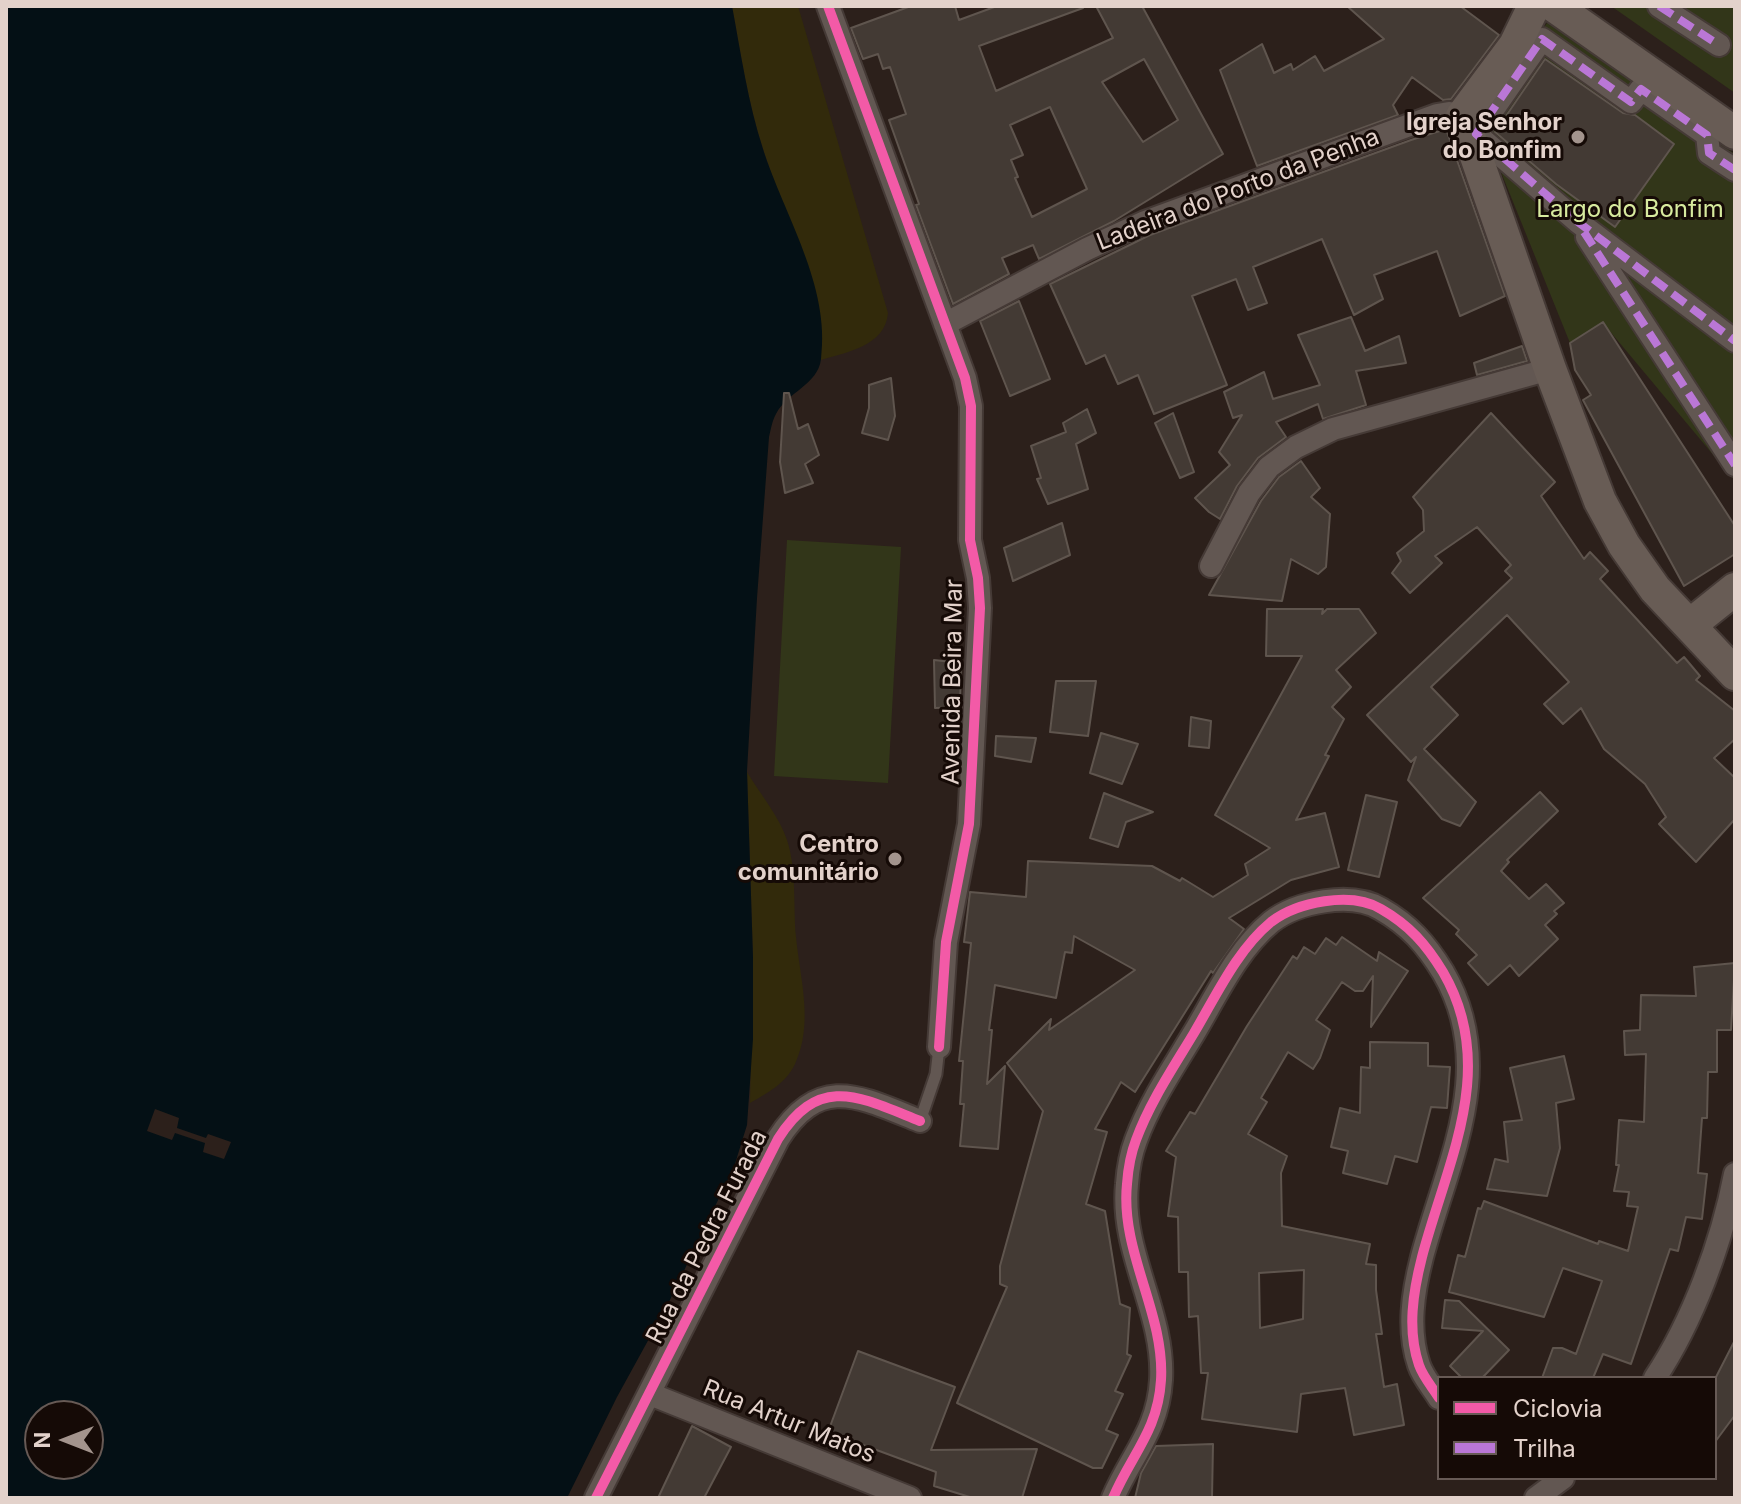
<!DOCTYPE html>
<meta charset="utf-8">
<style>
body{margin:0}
#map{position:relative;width:1741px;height:1504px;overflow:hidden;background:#2c201b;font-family:Inter,sans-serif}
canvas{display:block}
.frame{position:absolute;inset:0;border:8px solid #e3d2cb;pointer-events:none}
.legend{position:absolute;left:1437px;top:1376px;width:280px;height:104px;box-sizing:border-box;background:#150a06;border:2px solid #675a55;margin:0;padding:10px 14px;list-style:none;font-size:24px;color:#e3d2cb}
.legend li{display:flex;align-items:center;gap:16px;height:40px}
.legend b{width:40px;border:2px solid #675a55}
.north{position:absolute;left:24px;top:1400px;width:80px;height:80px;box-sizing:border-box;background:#150a06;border:2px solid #675a55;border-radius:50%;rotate:270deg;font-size:22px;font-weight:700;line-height:32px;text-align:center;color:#e3d2cb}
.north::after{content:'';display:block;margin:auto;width:28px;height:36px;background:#a3948d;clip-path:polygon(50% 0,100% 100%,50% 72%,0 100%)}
</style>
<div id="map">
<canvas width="1741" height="1504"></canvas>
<div class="frame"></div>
<ul class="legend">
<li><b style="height:10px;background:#f35aa7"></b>Ciclovia</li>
<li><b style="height:10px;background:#ba77d6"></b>Trilha</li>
</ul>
<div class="north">N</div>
</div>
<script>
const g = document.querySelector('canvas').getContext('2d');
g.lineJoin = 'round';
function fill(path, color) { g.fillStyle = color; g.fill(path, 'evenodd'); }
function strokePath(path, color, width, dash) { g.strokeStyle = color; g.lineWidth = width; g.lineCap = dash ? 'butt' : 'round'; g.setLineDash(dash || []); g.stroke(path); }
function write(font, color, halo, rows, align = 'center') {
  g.font = font + ' Inter,sans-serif'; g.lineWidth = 6; g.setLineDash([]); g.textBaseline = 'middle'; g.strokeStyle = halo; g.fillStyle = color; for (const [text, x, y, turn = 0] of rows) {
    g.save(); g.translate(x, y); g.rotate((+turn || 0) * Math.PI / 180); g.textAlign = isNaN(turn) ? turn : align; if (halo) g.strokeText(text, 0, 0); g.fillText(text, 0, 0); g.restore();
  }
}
const green = new Path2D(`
 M1611 6H1735V93Z
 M1547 23 1735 154V481L1603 323 1570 343 1480 120Z
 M787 540 901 547 888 783 774 776Z`);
const sand = new Path2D(`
 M732 6H798L888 313C885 346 847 352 821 360 823 281 786 221 763 149 748 103 741 54 732 6Z
 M747 772C760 794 779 816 787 840 797 871 793 906 796 937 800 979 814 1023 795 1064 786 1083 768 1093 750 1103L753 958Z`);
const water = new Path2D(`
 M6 6H732C741 54 748 103 763 149 784 215 831 286 821 359 818 385 787 392 776 414 772 421 771 429 769 437L757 598 747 771 753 958V1039L747 1125 734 1167 667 1306 617 1397 567 1498H6ZM40 1416H88V1464H40Z`);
const pier = new Path2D(`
 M155 1109 179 1118 177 1128 206 1138 208 1134 231 1142 224 1159 203 1152 205 1143 175 1133 172 1140 147 1131Z`);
const building = new Path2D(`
 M911 6H955L959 20 997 6H1082L1083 8 979 46 996 91 1113 38 1096 6H1142L1223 154 1114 221 1039 259 1033 245 1002 258 1009 274 953 304 916 205 919 204 889 120 906 114 890 67 883 69 878 54 863 59 851 28ZM1144 59 1178 120 1143 142 1102 82ZM1050 107 1087 189 1032 217 1015 178 1018 177 1011 160 1023 155 1010 125Z
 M1347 6H1460L1499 35 1451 99 1443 100 1412 77 1393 105 1398 115 1257 166 1220 70 1262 44 1274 73 1291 64 1293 70 1315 56 1324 71 1384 39Z
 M1545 59 1623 113 1635 115 1674 144 1615 227 1556 184 1495 132Z
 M1446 129 1505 296 1460 316 1437 251 1374 275 1383 299 1354 315 1322 239 1253 267 1267 303 1248 310 1236 279 1192 296 1227 385 1154 414 1138 375 1118 384 1105 355 1086 364 1050 284 1150 235 1411 140Z
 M1019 301 1050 379 1010 396 980 321Z
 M1351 317 1365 351 1399 336 1406 363 1356 371 1366 405 1323 419 1318 404 1276 422 1286 437 1258 458 1237 486 1220 519 1209 512 1195 498 1230 465 1219 452 1242 415 1233 418 1224 392 1264 372 1273 399 1320 385 1298 335Z
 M1603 322 1735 526V554L1684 586 1583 400 1591 395 1575 370 1570 343Z
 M1522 346 1527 361 1477 375 1474 363Z
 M891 378 895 416 888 440 862 433 869 408V385Z
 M784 393H789L798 429 808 424 819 455 805 464 813 483 785 493 780 462Z
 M1087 409 1096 433 1076 444 1088 489 1048 504 1037 479 1041 478 1031 446 1066 432 1063 423Z
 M1173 413 1194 472 1180 478 1155 423Z
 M1491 413 1555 482 1541 496 1584 559 1590 552 1608 571 1600 579 1677 663 1684 657 1700 676 1696 680 1735 711V739L1714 758 1735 778V819L1696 862 1659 824 1666 817 1645 784 1604 749 1581 708 1563 724 1544 704 1569 682 1507 615 1431 687 1458 715 1424 749 1476 802 1460 826 1442 819 1408 780 1416 757 1411 762 1367 715 1512 578 1505 571 1511 565 1477 527 1435 556 1442 563 1410 593 1392 573 1401 561 1397 553 1424 531 1423 510 1413 497Z
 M1301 461 1320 488 1311 497 1330 514 1326 567 1318 574 1291 559 1282 601 1209 595 1261 501 1279 477Z
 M1062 523 1070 555 1013 581 1004 548Z
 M1267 609H1323L1322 614 1327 609H1359L1376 633 1336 670 1351 687 1332 707 1344 719 1325 755 1329 756 1296 820 1325 813 1339 867 1291 880 1229 918 1244 929 1213 973 1211 971 1135 1092 1121 1082 1095 1129 1107 1132 1086 1204 1105 1211 1120 1304 1130 1308 1127 1354 1131 1356 1115 1391 1123 1394 1106 1430 1118 1435 1102 1468H1093L957 1403 1007 1287 1000 1284V1266L1043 1111 1007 1063 1051 1019 1049 1030 1135 970 1074 936 1072 953 1065 952 1056 998 995 985 989 1030H992L987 1084 1005 1066 998 1149 960 1146 964 1104H960L963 1061H959L971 943 964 942 970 892 1026 897 1028 861 1152 866 1180 881 1182 878 1213 897 1248 875 1245 864 1270 848 1215 815 1302 656H1266Z
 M934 660 961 663 960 707 935 708Z
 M1056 681H1096L1088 736 1050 732Z
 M1191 717 1211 721 1209 748 1189 746Z
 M1101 733 1138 744 1122 784 1090 773Z
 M996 736 1036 738 1031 762 995 756Z
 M1540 792 1558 811 1507 860 1509 862 1501 871 1529 899 1546 884 1564 903 1554 911 1557 914 1545 925 1558 939 1519 976 1510 965 1488 985 1468 963 1477 955 1456 934 1459 930 1423 898Z
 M1104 793 1153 812 1126 822 1118 847 1090 838Z
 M1366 795 1397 802 1379 877 1348 870Z
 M1342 937 1377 961 1379 952 1408 971 1371 1027 1373 976 1363 991H1355L1342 982 1316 1020 1330 1030 1320 1058 1313 1069 1288 1052 1261 1098 1267 1102 1248 1134 1287 1156 1281 1173 1282 1226 1370 1244 1366 1264 1376 1265V1290L1382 1334H1376L1384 1387 1397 1384 1404 1425 1354 1435 1345 1388 1301 1394 1297 1432 1202 1419 1208 1373H1201L1198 1316 1189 1317 1188 1272H1179L1178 1217 1168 1216 1176 1157 1166 1151 1190 1112 1195 1114 1247 1026 1293 956 1297 959 1304 947 1315 954 1326 938 1336 945ZM1304 1270 1303 1319 1260 1328 1259 1273Z
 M1735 963 1731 1030H1717V1072H1708L1707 1118H1702L1698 1173 1707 1174 1702 1219 1686 1217 1678 1251 1670 1249 1631 1364 1603 1354 1593 1378H1542L1553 1348H1562L1576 1354 1602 1281 1563 1268 1544 1317 1449 1292 1458 1255 1465 1257 1478 1208 1481 1209 1484 1201 1598 1244 1599 1241 1628 1251 1638 1207 1627 1206 1629 1192 1614 1191 1619 1165H1616L1619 1120 1644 1122 1646 1054 1625 1055 1624 1031 1640 1030 1641 995 1696 996 1694 967Z
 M1370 1042 1428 1043V1066L1450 1067 1447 1108 1431 1107 1417 1162 1395 1156 1387 1184 1343 1173 1348 1151 1331 1147 1340 1108 1360 1113 1361 1067 1370 1068Z
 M1564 1056 1574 1099 1556 1103 1560 1148 1547 1196 1487 1189 1495 1159 1508 1162 1504 1122 1522 1120 1510 1068Z
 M1445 1300 1459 1301 1509 1350 1482 1378H1462L1450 1366 1483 1331 1442 1328Z
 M1735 1340V1415L1715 1442V1379Z
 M858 1351 955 1387 931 1450 1037 1449 1022 1498H973L934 1486 936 1472 828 1432Z
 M692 1426 731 1447 704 1498H658Z
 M1213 1444 1212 1498H1135L1141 1473 1156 1446Z`);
const lane = new Path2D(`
 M920 1121 936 1074 939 1047`);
const street = new Path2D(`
 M828 6 965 378 971 406 970 540 978 578 980 608 969 824 946 942 939 1047
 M1659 6 1719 45
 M1735 170 1709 153 1707 135 1641 89 1631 102 1542 39 1476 134 1578 222 1735 341
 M1587 237 1735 465
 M945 324 1087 249 1145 222 1437 115 1449 113 1462 116
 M1211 566 1249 493 1269 467 1296 447 1333 429 1550 369
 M1655 1378C1693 1321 1722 1242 1735 1174
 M650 1394 910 1498
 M596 1498 778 1139C820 1073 860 1097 920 1121
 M1113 1498C1131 1455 1158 1431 1161 1380 1165 1313 1120 1252 1127 1184 1128 1170 1131 1153 1136 1140 1150 1102 1173 1068 1194 1033 1216 996 1237 950 1271 922 1297 902 1351 891 1381 909 1409 925 1426 944 1443 972 1499 1068 1447 1162 1422 1257 1413 1292 1407 1330 1419 1365 1423 1377 1433 1388 1439 1398
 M1536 1498 1563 1478`);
const secondary = new Path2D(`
 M1534 6 1515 45 1462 116 1550 369 1600 501 1624 545 1655 589 1735 674
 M1554 6 1735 133
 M1690 625 1735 589`);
const quiet = new Path2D(`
 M1659 6 1719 45
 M1735 170 1709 153 1707 135 1641 89 1631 102 1542 39 1476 134 1578 222 1735 341
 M1584 232 1735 465`);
const cycleway = new Path2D(`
 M828 6 965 378 971 406 970 540 978 578 980 608 969 824 946 942 939 1047
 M596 1498 778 1139C820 1073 860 1097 920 1121
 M1113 1498C1131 1455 1158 1431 1161 1380 1165 1313 1120 1252 1127 1184 1128 1170 1131 1153 1136 1140 1150 1102 1173 1068 1194 1033 1216 996 1237 950 1271 922 1297 902 1351 891 1381 909 1409 925 1426 944 1443 972 1499 1068 1447 1162 1422 1257 1413 1292 1407 1330 1419 1365 1423 1377 1433 1388 1439 1398`);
const markers = [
 [1578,137,8,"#a3948d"],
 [895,859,8,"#a3948d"]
];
const poiNames = [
 ["Igreja Senhor",1562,123],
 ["do Bonfim",1562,151],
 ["Centro",879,845],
 ["comunitário",879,873]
];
const streetNames = [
 ["Ladeira do Porto da Penha",1238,190,-21],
 ["Avenida Beira Mar",953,682,-89],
 ["Rua da Pedra Furada",707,1237,-63],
 ["Rua Artur Matos",789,1422,22]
];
const parkNames = [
 ["Largo do Bonfim",1630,210]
];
fill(green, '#323619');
fill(sand, '#322a0b');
fill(water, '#041015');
fill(pier, '#2c201b');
fill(building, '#433a34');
strokePath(building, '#5f554e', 2);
strokePath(lane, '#453a36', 15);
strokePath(street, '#453a36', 26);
strokePath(secondary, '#453a36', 36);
strokePath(lane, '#625752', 11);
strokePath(street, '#625752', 22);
strokePath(secondary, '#685c55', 32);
strokePath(quiet, '#ba77d6', 8, [16, 8]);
strokePath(cycleway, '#f35aa7', 10);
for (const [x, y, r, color] of markers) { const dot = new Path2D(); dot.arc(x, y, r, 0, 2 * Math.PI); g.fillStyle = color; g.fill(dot); strokePath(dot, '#150a06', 3); }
write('bold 24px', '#e3d2cb', '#150a06', poiNames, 'right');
write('24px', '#e3d2cb', '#150a06', streetNames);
write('24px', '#d7ea9e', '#150a06', parkNames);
</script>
